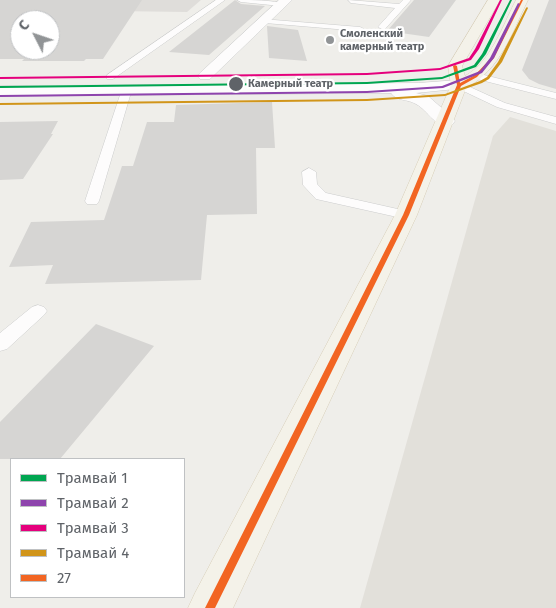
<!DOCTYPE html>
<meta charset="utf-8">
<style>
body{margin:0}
#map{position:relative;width:556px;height:608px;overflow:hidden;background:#efeeea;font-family:"Fira Sans",sans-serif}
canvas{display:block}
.legend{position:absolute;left:10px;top:458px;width:175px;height:140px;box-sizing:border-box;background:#fff;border:1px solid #bfc1c3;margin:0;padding:6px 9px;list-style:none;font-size:15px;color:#5f6368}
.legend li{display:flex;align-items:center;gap:10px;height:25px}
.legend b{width:25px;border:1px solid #bfc1c3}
.north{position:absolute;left:10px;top:10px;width:50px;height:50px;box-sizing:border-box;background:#fff;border:1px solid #bfc1c3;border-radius:50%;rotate:311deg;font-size:14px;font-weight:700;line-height:20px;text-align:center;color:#5f6368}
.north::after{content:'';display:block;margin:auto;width:18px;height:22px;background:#919496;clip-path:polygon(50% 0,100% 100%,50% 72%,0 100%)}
</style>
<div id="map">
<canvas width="556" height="608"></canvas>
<ul class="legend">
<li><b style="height:6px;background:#00a651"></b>Трамвай 1</li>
<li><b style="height:6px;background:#8e44ad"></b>Трамвай 2</li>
<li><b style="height:6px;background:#e5007d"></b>Трамвай 3</li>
<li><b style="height:6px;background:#d1951a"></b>Трамвай 4</li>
<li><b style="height:6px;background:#f26522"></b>27</li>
</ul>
<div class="north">С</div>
</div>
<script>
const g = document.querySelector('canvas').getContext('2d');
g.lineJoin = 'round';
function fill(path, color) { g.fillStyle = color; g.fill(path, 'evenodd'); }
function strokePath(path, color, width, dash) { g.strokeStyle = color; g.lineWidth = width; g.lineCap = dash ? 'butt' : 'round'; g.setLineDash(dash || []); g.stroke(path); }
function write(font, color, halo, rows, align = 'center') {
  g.font = font + ' "Fira Sans",sans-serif'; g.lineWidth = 4.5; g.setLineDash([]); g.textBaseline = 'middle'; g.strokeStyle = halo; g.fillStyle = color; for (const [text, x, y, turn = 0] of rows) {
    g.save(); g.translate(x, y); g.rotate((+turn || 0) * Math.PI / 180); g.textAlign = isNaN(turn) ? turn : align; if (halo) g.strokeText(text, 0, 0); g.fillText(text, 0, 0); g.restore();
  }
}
const industrial = new Path2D(`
 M49 0H201L187 12 39 10Z`);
const education = new Path2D(`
 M510 117 556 131V608H360L493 136Z`);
const building = new Path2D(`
 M0 0H142L103 59H86L84 61H22L24 59H0ZM20 20H50V50H20Z
 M235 0 241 4 265 6 209 55 169 52Z
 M414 0H456L429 37 387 31Z
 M549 0H556V89L539 84 529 79 522 70Z
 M267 26 298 30 307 61 269 58Z
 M272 102 275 148H256L257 214 207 215 201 280 45 284 53 265 9 267 31 222 104 220 122 166H133L147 122H174L176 105Z
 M58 121 51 134H53L23 179 0 180V122Z
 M96 324 154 346 60 459H0V422Z`);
const service = new Path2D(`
 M216 0H225L113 79H107V75Z
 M237 0C251 0 273 0 285 4L281 6 241 2Z
 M348 0 399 4 403 0H411L385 29H382L378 27 395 8 351 3Z
 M262 19 360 27 364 29 360 31 265 23H262Z
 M476 73 556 93V99L473 78 471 76Z
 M459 82 505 103 556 117V124L497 107 455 87 454 85Z
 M127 86 132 89 99 201 97 204H87L85 201 122 89Z
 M309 168 316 172 317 184 326 193 411 212 413 215 411 218 406 219 316 199 303 185 302 172Z
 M38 305 44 307 47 311 44 315 7 349 0 351V333L32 307Z`);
const minor = new Path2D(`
 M279 0H292L210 79H200L197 76 200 73Z`);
const secondary = new Path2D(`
 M459 80 465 82 467 85 465 88 416 93 428 96 452 117 455 121 452 125C435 129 429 111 416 104 408 99 396 101 391 93L0 96V86L418 83Z`);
const primary = new Path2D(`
 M488 0H500L462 66 465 76C491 62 503 25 516 0H528C511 34 501 69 466 88L417 215 233 608H188L195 593 395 215 451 85 448 66Z`);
const bus1 = new Path2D(`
 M521 0H523L494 58 477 77 461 86 409 215 215 608H205L403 215 457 85 453 66 455 65 457 66 460 83 475 75 492 57Z`);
const tram1 = new Path2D(`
 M510 0H512L486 54 476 67 442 79 367 84 0 88V86L367 82 442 77 474 65 482 54Z`);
const tram2 = new Path2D(`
 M518 3 520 4 494 58 482 73 443 88 367 93 0 97V95L367 91 442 86 480 71 490 58Z`);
const tram3 = new Path2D(`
 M500 0H502L479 49 471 60 440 70 367 75 0 79V77L367 73 440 68 469 58 475 49Z`);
const tram4 = new Path2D(`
 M527 7 528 8 502 62 489 79 482 83 445 96 367 101 0 105V103L367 99 445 94 480 81 487 77 498 62 526 8Z`);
const markers = [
 [330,40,5,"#919496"],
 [236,84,8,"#5f6368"]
];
const farPoinames = [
 ["Смоленский",340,34],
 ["камерный театр",340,47]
];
const farStopnames = [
 ["Камерный театр",248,84]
];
fill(industrial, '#dfddda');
fill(education, '#e2e0da');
fill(building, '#d6d5d3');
strokePath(service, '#cbcccc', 1);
strokePath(minor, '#cbcccc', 1);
strokePath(secondary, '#cacacb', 1);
strokePath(primary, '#d7ceb8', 1);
fill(service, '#fdfcfc');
fill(minor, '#fdfcfc');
fill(secondary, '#fdfcfc');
fill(primary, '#f4f2e9');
fill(bus1, '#f26522');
fill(tram1, '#00a651');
fill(tram2, '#8e44ad');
fill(tram3, '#e5007d');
fill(tram4, '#d1951a');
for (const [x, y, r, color] of markers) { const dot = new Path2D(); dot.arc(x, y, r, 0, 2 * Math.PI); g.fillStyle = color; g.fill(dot); strokePath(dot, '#fff', 2); }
write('bold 11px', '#5f6368', '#fff', farPoinames, 'left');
write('bold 11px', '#5f6368', '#fff', farStopnames, 'left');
</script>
